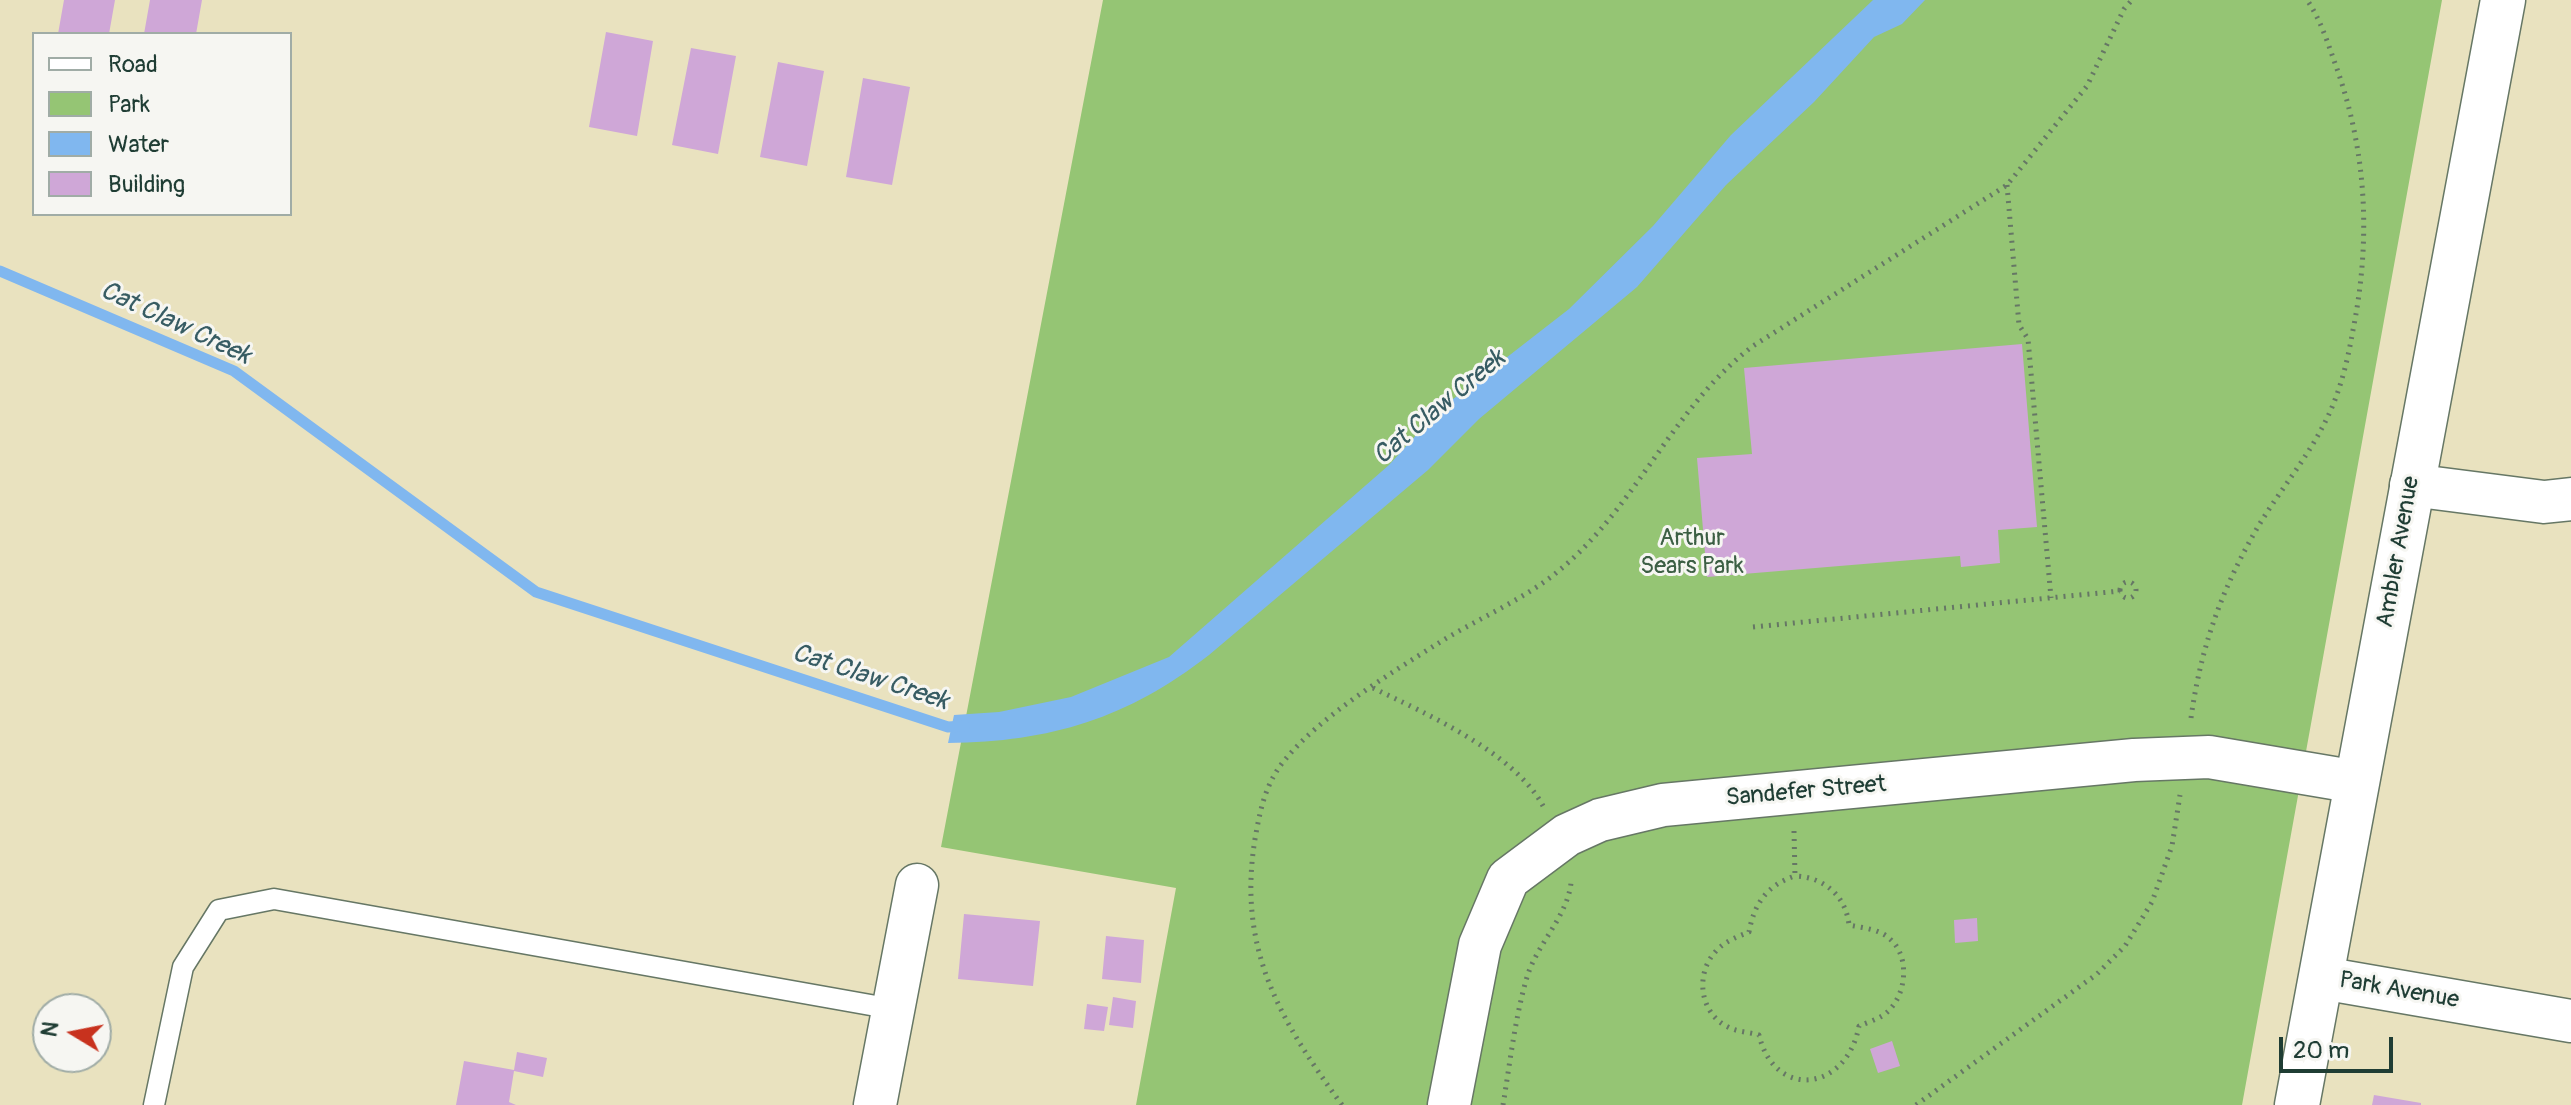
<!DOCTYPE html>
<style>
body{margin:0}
#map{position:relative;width:2571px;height:1105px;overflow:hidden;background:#e9e2bf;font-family:Pangolin,sans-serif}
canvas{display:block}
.legend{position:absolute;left:32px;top:32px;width:260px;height:184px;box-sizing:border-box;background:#f6f6f2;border:2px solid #a0aca6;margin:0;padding:10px 14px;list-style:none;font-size:24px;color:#1f3d34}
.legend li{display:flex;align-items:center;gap:16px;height:40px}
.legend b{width:40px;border:2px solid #a0aca6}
.north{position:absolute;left:32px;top:993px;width:80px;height:80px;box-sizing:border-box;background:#f6f6f2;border:2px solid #a0aca6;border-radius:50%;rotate:280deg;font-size:22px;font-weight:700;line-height:32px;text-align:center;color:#1f3d34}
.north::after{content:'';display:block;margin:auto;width:28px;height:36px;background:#c8321e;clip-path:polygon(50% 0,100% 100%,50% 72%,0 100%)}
.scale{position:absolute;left:2279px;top:1037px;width:114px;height:36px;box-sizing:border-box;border:4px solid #1f3d34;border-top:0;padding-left:10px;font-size:24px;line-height:28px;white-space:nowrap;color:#1f3d34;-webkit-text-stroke:6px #f6f6f2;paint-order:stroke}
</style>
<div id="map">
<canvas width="2571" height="1105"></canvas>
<ul class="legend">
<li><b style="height:10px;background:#fff"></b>Road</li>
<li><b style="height:22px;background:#95c574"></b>Park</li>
<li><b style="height:22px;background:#80b7ef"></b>Water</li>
<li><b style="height:22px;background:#cfa7d7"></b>Building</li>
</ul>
<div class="north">N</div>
<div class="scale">20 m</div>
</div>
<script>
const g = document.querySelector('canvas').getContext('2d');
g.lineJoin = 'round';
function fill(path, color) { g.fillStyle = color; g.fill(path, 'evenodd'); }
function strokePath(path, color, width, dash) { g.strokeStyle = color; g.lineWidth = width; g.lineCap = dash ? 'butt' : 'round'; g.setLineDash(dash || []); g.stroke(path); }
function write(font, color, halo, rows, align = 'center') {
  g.font = font + ' Pangolin,sans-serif'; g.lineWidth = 6; g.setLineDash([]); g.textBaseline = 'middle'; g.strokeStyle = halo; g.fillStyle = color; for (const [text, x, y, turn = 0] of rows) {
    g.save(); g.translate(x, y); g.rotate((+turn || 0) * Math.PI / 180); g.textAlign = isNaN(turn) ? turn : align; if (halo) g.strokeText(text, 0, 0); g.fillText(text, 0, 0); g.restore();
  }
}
const green = new Path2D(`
 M1103 0H2442L2242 1105H1136L1176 888 941 847Z`);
const water = new Path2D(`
 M1873 0H1925L1902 24 1874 37 1814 102 1726 185 1637 287 1479 419 1428 470 1209 655C1128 718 1051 742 948 743L954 715 999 712 1071 697 1169 657 1389 465 1439 410 1569 309 1653 226 1731 135Z`);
const stream = new Path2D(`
 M0 271 234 371 536 592 948 727 964 726`);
const building = new Path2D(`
 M64 0H115L109 34H58Z
 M150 0H202L196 34H144Z
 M606 32 653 41 637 136 589 127Z
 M691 48 736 56 718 154 672 145Z
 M778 62 824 71 807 166 760 157Z
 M863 78 910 87 892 185 846 177Z
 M2022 344 2037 527 1998 530 2000 563 1961 567 1960 556 1707 577 1697 458 1752 454 1744 368Z
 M964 914 1040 921 1033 986 958 979Z
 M1977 918 1978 941 1955 943 1954 920Z
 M1106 936 1144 940 1141 983 1102 979Z
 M1113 997 1136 1001 1133 1028 1109 1025Z
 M1087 1004 1108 1007 1104 1031 1084 1029Z
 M1892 1041 1900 1066 1878 1073 1870 1049Z
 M517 1052 547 1058 543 1077 514 1071 509 1102 516 1105H456L464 1061 514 1070Z
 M2374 1095 2421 1103V1105H2372Z`);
const path = new Path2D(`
 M2007 185 2019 325 2028 339 2051 598
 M2120 590a8 8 0 1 1 16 0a8 8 0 1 1-16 0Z
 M1753 627 2120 591
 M1373 688C1425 713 1515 753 1543 806
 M2191 718C2201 646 2222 588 2259 525 2279 492 2304 462 2322 428 2339 397 2347 364 2353 330 2371 240 2367 153 2336 66 2328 44 2321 20 2307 0
 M1794 831 1795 876C1767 885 1754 904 1749 932 1737 937 1725 941 1716 951 1695 973 1699 1013 1728 1027 1737 1032 1749 1032 1759 1035 1775 1101 1847 1091 1859 1026 1866 1023 1875 1020 1882 1016 1906 1001 1912 958 1890 939 1880 929 1863 928 1849 925 1846 896 1824 877 1795 876
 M1342 1105C1280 1020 1237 949 1255 839 1260 811 1265 784 1284 761 1320 716 1388 675 1437 644 1475 620 1521 601 1556 573 1636 509 1672 407 1753 346L2007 185 2087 86 2124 9 2132 0
 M1503 1105C1510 1063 1515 1018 1527 977 1537 944 1567 917 1571 883
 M1916 1105 2097 974 2125 946 2152 902 2172 846 2180 795`);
const service = new Path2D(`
 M154 1105 183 967 219 910 274 899 893 1009`);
const minor = new Path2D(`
 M2411 485 2544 502 2571 499
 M2322 978 2571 1021
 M875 1105 917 885
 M1449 1105 1480 945 1508 879 1567 835 1600 820 1663 805 2134 760 2209 757 2357 782`);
const secondary = new Path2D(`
 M2297 1105 2503 0`);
const parkNames = [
 ["Arthur",1692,539],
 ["Sears Park",1692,567]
];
const streetNames = [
 ["Ambler Avenue",2399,552,-80],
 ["Sandefer Street",1806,792,-5],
 ["Park Avenue",2399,991,10]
];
const waterNames = [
 ["Cat Claw Creek",175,324,25],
 ["Cat Claw Creek",1440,408,-40],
 ["Cat Claw Creek",870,678,18]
];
fill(green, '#95c574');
fill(water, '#80b7ef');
strokePath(stream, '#80b7ef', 11);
fill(building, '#cfa7d7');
strokePath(service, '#667765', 23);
strokePath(minor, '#667765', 45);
strokePath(secondary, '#667765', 47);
strokePath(path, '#667765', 5, [2, 6]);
strokePath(service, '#fff', 20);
strokePath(minor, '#fff', 42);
strokePath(secondary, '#fff', 44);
write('24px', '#3c5f44', '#f6f6f2', parkNames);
write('24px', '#1f3d34', '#f6f6f2', streetNames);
write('italic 26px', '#375c63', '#f6f6f2', waterNames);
</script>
